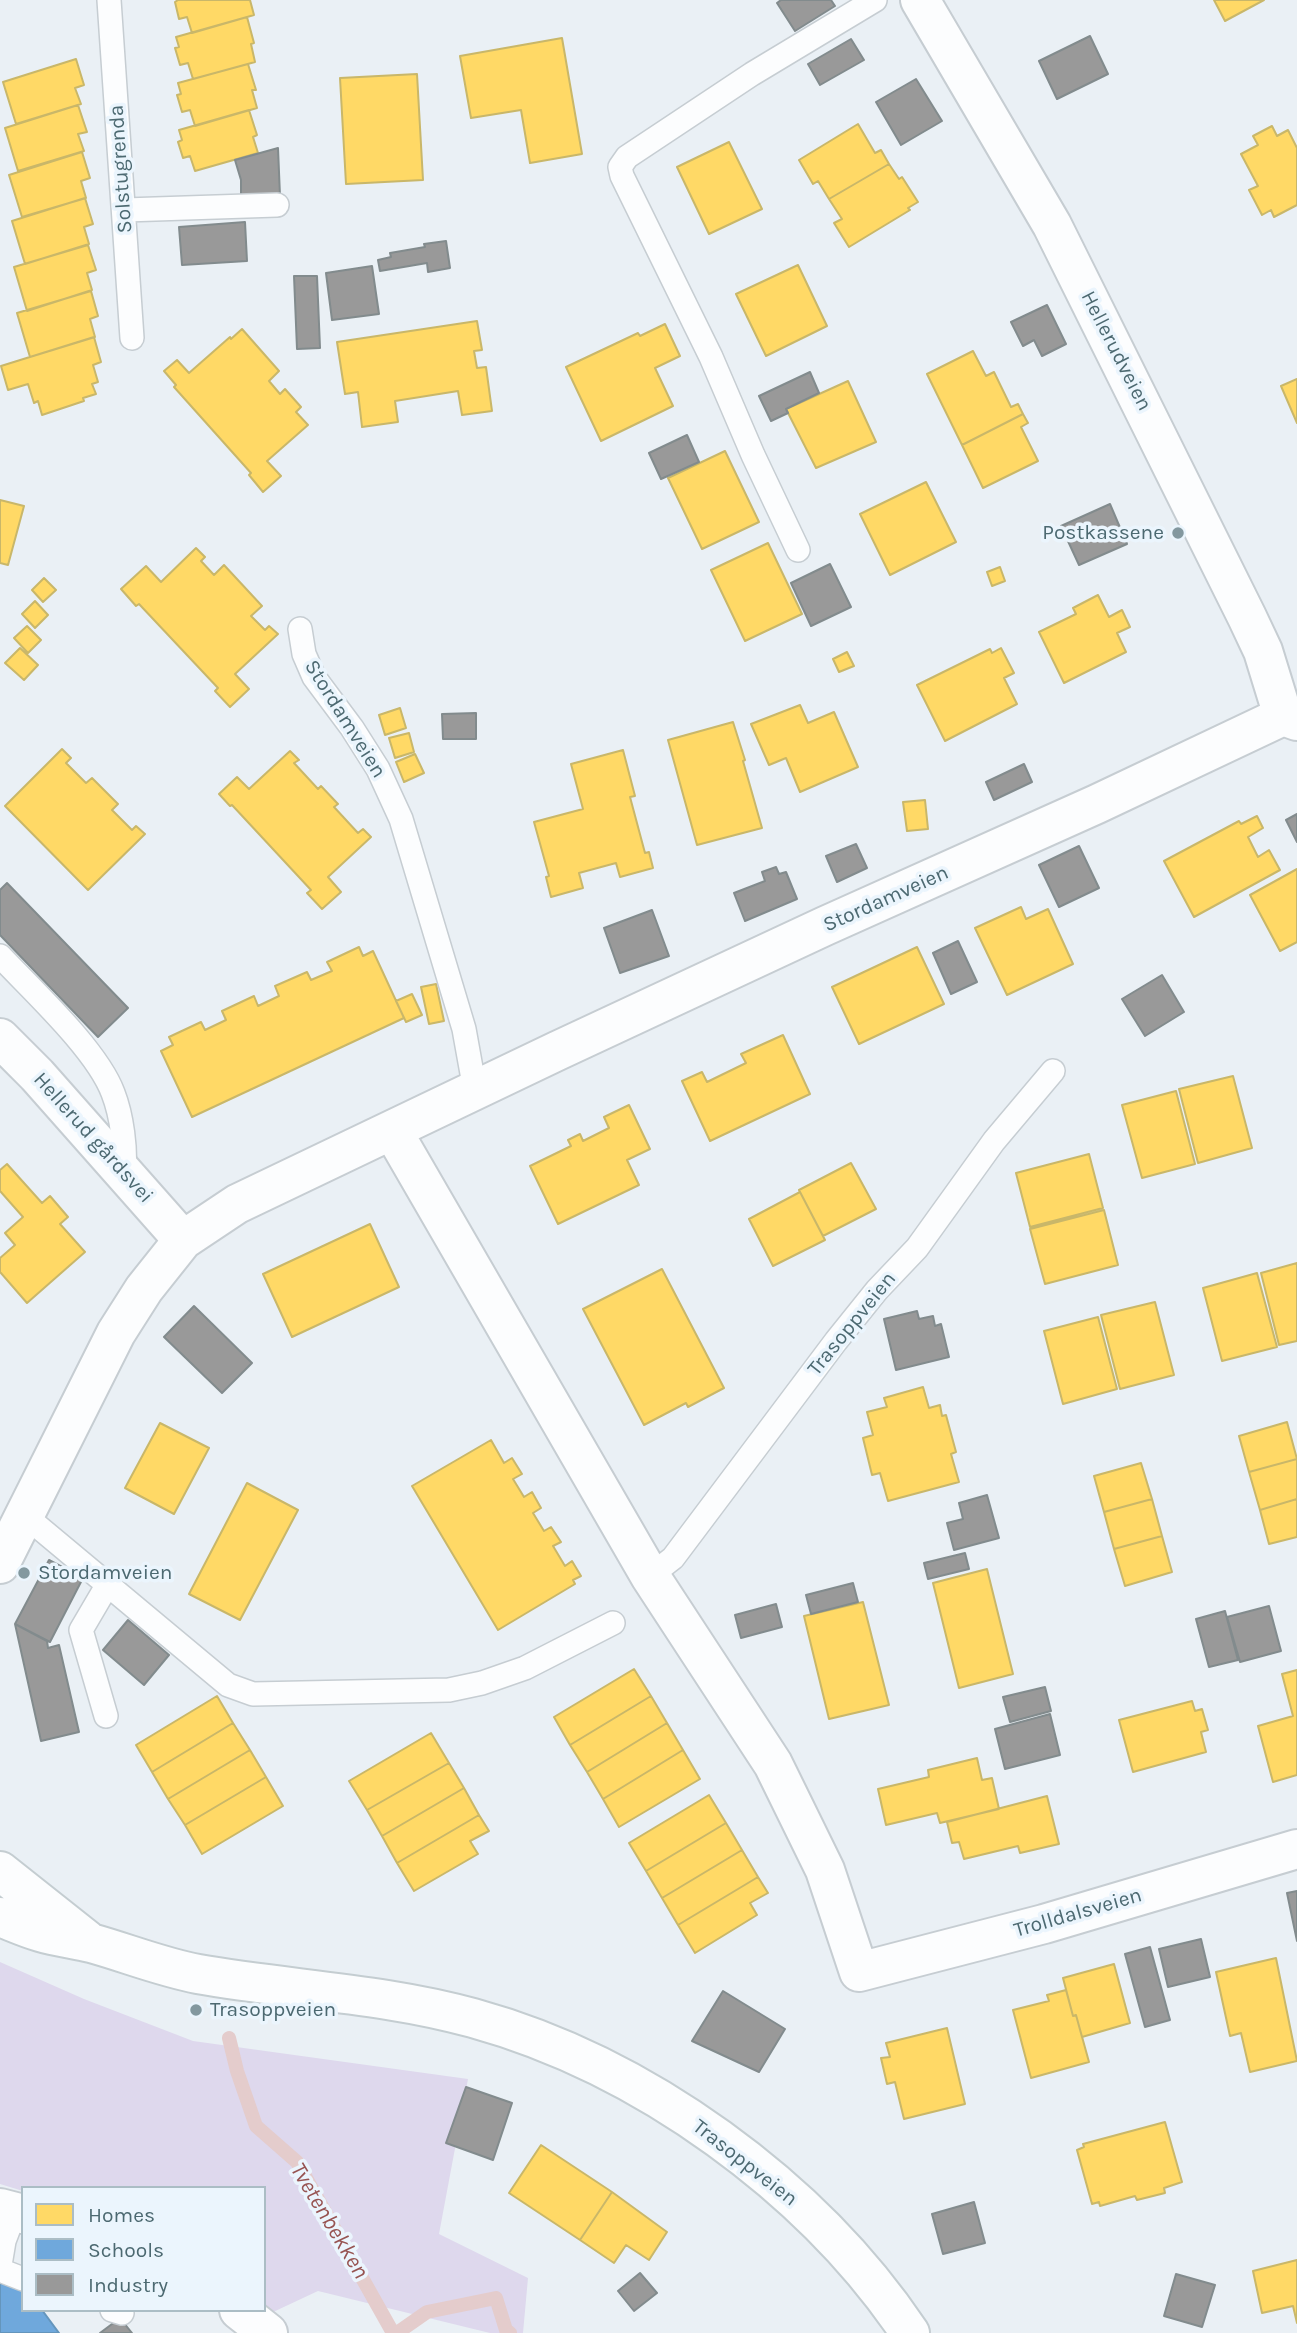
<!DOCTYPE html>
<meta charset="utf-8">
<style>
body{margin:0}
#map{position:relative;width:1297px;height:2333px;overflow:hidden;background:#eaf0f5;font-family:Karla,sans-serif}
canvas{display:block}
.legend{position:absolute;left:21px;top:2186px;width:245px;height:126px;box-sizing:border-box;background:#ebf5fd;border:2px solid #abbdc5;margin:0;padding:9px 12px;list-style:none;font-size:21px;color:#4c6971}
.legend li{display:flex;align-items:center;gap:14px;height:35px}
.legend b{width:35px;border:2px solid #abbdc5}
</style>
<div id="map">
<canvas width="1297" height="2333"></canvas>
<ul class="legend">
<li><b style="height:19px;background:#ffd966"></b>Homes</li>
<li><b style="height:19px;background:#6fa8dc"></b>Schools</li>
<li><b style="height:19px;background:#999"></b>Industry</li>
</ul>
</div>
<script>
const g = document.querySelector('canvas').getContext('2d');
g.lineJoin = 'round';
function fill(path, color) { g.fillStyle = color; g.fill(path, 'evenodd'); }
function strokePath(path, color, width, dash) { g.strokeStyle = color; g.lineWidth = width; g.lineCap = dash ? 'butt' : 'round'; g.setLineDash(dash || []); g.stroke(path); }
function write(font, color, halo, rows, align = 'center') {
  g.font = font + ' Karla,sans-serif'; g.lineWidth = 7; g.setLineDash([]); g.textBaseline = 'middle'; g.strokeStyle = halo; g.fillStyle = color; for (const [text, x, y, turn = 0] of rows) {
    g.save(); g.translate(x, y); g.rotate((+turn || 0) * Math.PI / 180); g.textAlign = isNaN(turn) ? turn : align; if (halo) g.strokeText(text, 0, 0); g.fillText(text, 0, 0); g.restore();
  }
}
const green = new Path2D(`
 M0 1962 84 1999 193 2041 468 2079 439 2234 528 2278 523 2333H490L318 2291 271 2313 264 2307V2188H23V2191L0 2184Z`);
const homes = new Path2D(`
 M250 0 254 15 192 33 187 17 179 19 175 2 178 0Z
 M1214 0H1264L1225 21Z
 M247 17 254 43 251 44 255 62 193 79 188 63 180 65 175 48 179 47 176 37Z
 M562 38 582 154 530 163 521 110 471 118 460 56Z
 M76 59 84 85 75 88 81 104 16 124 3 82Z
 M248 64 256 90H252L257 108 195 126 190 110 182 112 177 95 181 94 178 83Z
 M417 74 423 180 346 184 340 78Z
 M78 105 87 132 78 134 84 151 18 171 5 128Z
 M249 110 257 135 253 137 258 153 195 171 190 156 183 158 178 142 182 140 179 130Z
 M858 124 875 153 881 150 889 164 829 199 818 181 813 184 799 160Z
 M1272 126 1277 136 1288 130 1297 148V205L1274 217 1271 210 1262 215 1249 190 1258 186 1241 154 1258 145 1253 136Z
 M729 142 762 209 709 234 677 167Z
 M82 152 90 178 81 181 86 198 22 217 9 175Z
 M889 164 899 179 902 177 918 202 908 208 910 210 849 247 834 223 842 219 829 199Z
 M85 198 93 224 84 227 89 244 25 264 12 221Z
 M88 245 96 270 87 273 92 290 27 311 14 267Z
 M798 265 827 326 766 356 736 294Z
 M91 291 98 316 90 319 95 337 30 357 17 313Z
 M477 321 482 350 474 351 477 368 486 367 492 411 462 415 458 391 395 401 398 422 362 427 358 392 345 394 337 342Z
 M665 324 680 356 655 368 673 406 601 441 566 367 638 333 640 336Z
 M242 329 279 371 269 381 280 394 285 389 301 407 296 412 308 425 267 461 281 476 263 492 249 475 251 473 174 387 176 385 164 371 177 360 189 373 230 337 231 339Z
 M94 337 101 362 93 365 98 382 92 384 96 394 83 398 84 401 42 415 38 401 34 403 28 384 8 390 1 366Z
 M973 351 986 376 994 372 1011 407 1018 404 1023 414 962 445 927 374Z
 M1297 379V423L1281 386Z
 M848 381 876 442 816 468 786 409Z
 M1023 414 1028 423 1021 427 1038 461 983 488 962 445Z
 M725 451 759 522 702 549 668 478Z
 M926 482 956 542 890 575 860 514Z
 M0 500 24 506 8 565 0 563Z
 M768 543 802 614 745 641 711 570Z
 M196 548 205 557 201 561 214 575 224 565 262 606 251 616 265 630 269 626 278 634 235 674 249 689 230 707 215 691 218 688 139 604 136 606 121 589 146 566 161 582Z
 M1000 567 1005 581 992 586 987 572Z
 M44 578 56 590 43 602 32 590Z
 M1098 595 1109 617 1122 610 1130 627 1117 633 1126 652 1064 683 1039 632 1076 614 1073 608Z
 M35 601 48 615 35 628 22 614Z
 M27 626 41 640 28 653 14 638Z
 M20 648 38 665 24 680 5 663Z
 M1001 648 1014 673 1004 678 1017 704 945 741 917 685 990 649 992 653Z
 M847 652 854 666 839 672 833 659Z
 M800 705 808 723 834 712 858 767 800 792 786 758 769 765 751 724Z
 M400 708 406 728 385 735 379 715Z
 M733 722 745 760 743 761 762 828 697 845 668 740Z
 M409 733 414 752 395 758 389 738Z
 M62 749 71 758 66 763 86 783 92 778 118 804 112 810 132 830 136 826 145 834 88 890 5 806Z
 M623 750 635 796 630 797 645 853 649 852 653 868 620 877 616 863 579 873 583 888 551 897 546 877 549 876 534 822 583 809 571 764Z
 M290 751 299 760 294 763 318 789 321 786 338 804 334 807 358 833 363 829 371 837 328 877 341 892 322 909 307 893 311 890 232 805 230 806 219 794 237 777 249 789Z
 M415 754 424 773 404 782 396 762Z
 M925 800 928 829 907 831 903 802Z
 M1257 816 1263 828 1248 837 1258 857 1269 850 1280 870 1194 917 1164 861 1239 821 1241 824Z
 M1297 869V942L1280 951 1250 895Z
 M1021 907 1026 919 1048 909 1073 964 1007 995 975 928Z
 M359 947 363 956 373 951 404 1018 192 1117 161 1051 173 1045 169 1037 201 1022 205 1030 226 1020 222 1011 254 996 258 1006 279 996 275 986 307 972 311 980 332 971 327 962Z
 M917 947 944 1004 859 1044 832 987Z
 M436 984 444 1021 429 1024 421 987Z
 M412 994 422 1015 406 1022 396 1001Z
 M783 1035 810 1094 710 1141 682 1081 702 1072 707 1082 746 1063 741 1054Z
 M1233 1076 1252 1148 1198 1163 1179 1089Z
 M1176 1091 1195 1164 1142 1178 1122 1105Z
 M629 1105 650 1149 627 1160 639 1185 558 1224 530 1166 571 1146 568 1140 580 1134 583 1141 609 1128 604 1117Z
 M1089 1154 1103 1208 1030 1227 1016 1173Z
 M851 1163 876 1209 823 1236 799 1190Z
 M7 1164 42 1203 50 1196 68 1217 60 1224 85 1252 27 1303 0 1272V1258L15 1245 5 1233 23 1217 0 1191V1170Z
 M800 1192 825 1240 773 1266 749 1219Z
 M1104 1210 1118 1265 1045 1284 1030 1229Z
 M370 1224 399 1287 292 1337 263 1274Z
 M1297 1263V1341L1279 1345 1261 1273Z
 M662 1269 724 1388 688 1407 686 1403 644 1425 583 1309Z
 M1257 1273 1277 1347 1222 1361 1203 1288Z
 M1155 1302 1174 1375 1120 1389 1101 1315Z
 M1098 1317 1117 1389 1063 1404 1044 1331Z
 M923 1387 929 1408 940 1405 942 1416 946 1415 956 1452 951 1454 959 1482 888 1501 880 1473 872 1475 863 1438 873 1435 867 1412 887 1407 884 1398Z
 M1287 1422 1297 1459 1249 1472 1239 1436Z
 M160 1423 209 1448 174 1514 125 1488Z
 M491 1440 504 1463 512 1458 522 1474 513 1479 524 1497 532 1492 541 1508 533 1513 544 1531 551 1527 561 1542 553 1546 565 1566 572 1561 581 1576 573 1580 575 1584 498 1630 412 1486Z
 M1297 1459V1499L1260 1510 1249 1472Z
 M1141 1463 1152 1499 1104 1512 1094 1476Z
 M247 1483 298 1510 240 1620 189 1594Z
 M1152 1499 1162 1536 1114 1549 1104 1512Z
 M1297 1499V1537L1269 1544 1260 1510Z
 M1162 1536 1172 1572 1125 1586 1114 1549Z
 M987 1569 1013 1674 959 1688 933 1583Z
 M863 1602 889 1705 829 1719 804 1616Z
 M634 1669 651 1696 570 1745 554 1717Z
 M1297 1670V1775L1273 1782 1258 1726 1293 1716 1282 1674Z
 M217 1696 233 1723 152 1772 136 1745Z
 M651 1696 667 1723 587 1772 570 1745Z
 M1192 1701 1195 1711 1202 1709 1208 1730 1201 1732 1206 1752 1133 1772 1119 1720Z
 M233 1723 250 1750 168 1799 152 1772Z
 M667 1723 683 1750 603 1799 587 1772Z
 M431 1733 449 1763 367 1810 349 1781Z
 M250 1750 266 1777 185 1825 168 1799Z
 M683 1750 700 1779 619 1827 603 1799Z
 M977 1758 982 1780 992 1778 999 1809 940 1823 937 1813 886 1825 878 1789 929 1777 928 1770Z
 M449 1763 464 1788 382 1836 367 1810Z
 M266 1777 283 1806 202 1854 185 1825Z
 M464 1788 479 1815 397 1863 382 1836Z
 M709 1795 726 1823 646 1871 629 1843Z
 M1047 1796 1059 1844 1020 1853 1018 1846 964 1859 959 1842 952 1843 947 1822Z
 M479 1815 489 1831 470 1841 478 1854 414 1891 397 1863Z
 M726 1823 742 1850 662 1898 646 1871Z
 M742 1850 758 1877 678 1925 662 1898Z
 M758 1877 768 1893 750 1903 757 1915 695 1953 678 1925Z
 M1276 1958 1297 2061 1250 2072 1241 2033 1230 2036 1216 1972Z
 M1114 1964 1130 2023 1082 2037 1076 2015 1073 2016 1063 1978Z
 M1066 1990 1073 2016 1076 2015 1089 2062 1031 2078 1013 2010 1049 2001 1047 1995Z
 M947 2028 965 2104 904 2119 895 2082 887 2084 881 2058 890 2057 886 2043Z
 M1165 2122 1182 2182 1164 2188 1165 2193 1137 2200 1135 2196 1100 2206 1099 2202 1092 2204 1077 2150 1084 2147 1083 2144Z
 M541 2145 612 2192 580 2240 509 2193Z
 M612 2192 667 2232 649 2260 626 2245 614 2263 580 2240Z
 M1297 2260V2323L1293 2306 1262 2313 1253 2271Z`);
const schools = new Path2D(`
 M0 2283 23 2289V2310H42L59 2333H0Z`);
const industry = new Path2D(`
 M781 0H831L835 6 795 31 777 3Z
 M1090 36 1108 74 1057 99 1039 61Z
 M851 39 864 60 820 85 808 64Z
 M916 79 942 121 901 145 876 102Z
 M278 148 280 196 241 198V180L235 160Z
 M245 222 247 261 182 265 179 227Z
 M446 241 450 268 428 272 427 263 380 271 378 260 391 257 390 253 425 247 424 244Z
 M372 266 379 314 332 320 326 273Z
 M294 276H317L320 348 297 349Z
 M1047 305 1066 344 1042 356 1034 340 1023 346 1011 322Z
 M810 372 819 393 786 409 788 413 771 421 759 396Z
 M687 435 699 462 661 479 649 453Z
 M1110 504 1127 544 1079 565 1061 526Z
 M830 564 851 607 811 626 791 583Z
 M476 713V739H443L442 714Z
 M1024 764 1032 782 994 800 986 782Z
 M1297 814V842L1286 820Z
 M856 844 867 868 837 882 826 856Z
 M1079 846 1099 888 1059 907 1039 865Z
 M776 867 779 874 786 872 797 899 745 921 734 893 765 881 762 872Z
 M7 883 128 1008 98 1037 0 935V890Z
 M652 910 669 956 620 973 604 928Z
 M958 941 977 982 951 994 933 953Z
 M1162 975 1184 1012 1145 1036 1122 999Z
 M194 1306 252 1363 222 1393 164 1337Z
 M917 1311 919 1319 933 1316 935 1326 941 1324 949 1357 896 1370 884 1319Z
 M987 1495 999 1538 954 1550 947 1523 963 1519 959 1503Z
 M965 1553 969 1569 928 1579 924 1563Z
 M49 1560 83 1578 50 1642 15 1624Z
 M853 1583 858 1602 811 1614 806 1595Z
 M776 1604 782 1627 741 1638 735 1615Z
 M1269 1606 1281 1651 1240 1662 1227 1617Z
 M1225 1611 1238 1660 1209 1667 1196 1619Z
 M128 1620 169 1655 144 1685 103 1650Z
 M15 1624 47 1641 48 1648 59 1645 79 1732 41 1741Z
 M1045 1687 1051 1711 1010 1722 1003 1697Z
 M1050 1714 1060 1755 1005 1769 995 1729Z
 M1297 1891V1941L1287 1893Z
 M1201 1939 1210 1977 1168 1987 1159 1949Z
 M1150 1947 1170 2020 1145 2027 1125 1954Z
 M723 1991 785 2029 759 2072 692 2041Z
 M466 2087 512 2103 493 2160 446 2143Z
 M974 2202 985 2243 943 2254 932 2214Z
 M640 2273 657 2293 634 2311 618 2291Z
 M1176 2274 1215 2285 1202 2327 1164 2316Z
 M120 2318 132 2333H100Z`);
const stream = new Path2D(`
 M229 2038 237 2071 256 2126 297 2162 393 2333
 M397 2333 427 2312 496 2298 506 2330 510 2333`);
const lane = new Path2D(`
 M109 0 132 338
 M125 210 277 205
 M798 550 753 455 711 357 622 176 620 167 627 157 752 74 875 0
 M300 629 304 654 314 677 352 728 378 769 401 819 464 1029 475 1090
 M0 956C33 991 97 1050 113 1093 122 1116 126 1149 124 1173
 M23 1514 228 1685 253 1694 449 1690 482 1683 525 1668 613 1623
 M650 1576 673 1558 836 1341 877 1290 917 1248 994 1141 1053 1071
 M106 1716 81 1630 108 1584
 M15 2212 4 2241 0 2265 5 2272 23 2279
 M112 2310 122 2313`);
const street = new Path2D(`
 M920 0 1052 225 1247 617 1263 651 1283 716
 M0 1038 37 1075 183 1240
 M392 1130 650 1576 773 1764 825 1870 859 1972 1044 1924 1297 1849
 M0 1564 116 1333 144 1289 183 1240 237 1204 557 1051 825 926 1097 804 1283 716 1297 721
 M0 2208 23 2214
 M239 2310 268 2333`);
const secondary = new Path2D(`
 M0 1871 87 1940
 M0 1917C13 1922 26 1928 40 1932 57 1937 74 1939 91 1943 127 1953 161 1967 198 1974 289 1990 383 1993 473 2018 643 2065 812 2187 910 2333`);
const markers = [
 [1178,533,7,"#83989f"],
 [24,1573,7,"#83989f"],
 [196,2010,7,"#83989f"]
];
const streetNames = [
 ["Solstugrenda",121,169,-94],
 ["Hellerudveien",1116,351,63],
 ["Stordamveien",345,719,58],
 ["Stordamveien",886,899,-24],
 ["Hellerud gårdsvei",93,1138,48],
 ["Trasoppveien",852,1324,-51],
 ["Trolldalsveien",1078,1913,-16],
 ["Trasoppveien",745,2163,38]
];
const poiNames = [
 ["Postkassene",1164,533,"right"],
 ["Stordamveien",38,1573],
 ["Trasoppveien",210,2010]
];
const waterNames = [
 ["Tvetenbekken",329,2221,59]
];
fill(green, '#ded8ed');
fill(homes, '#ffd966');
strokePath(homes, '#c9b769', 2);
fill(schools, '#6fa8dc');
strokePath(schools, '#6495bc', 2);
fill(industry, '#999');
strokePath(industry, '#828b8d', 2);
strokePath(stream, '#e4cccc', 14);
strokePath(lane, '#c6cdd2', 26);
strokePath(street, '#c6cdd2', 42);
strokePath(secondary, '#c4cdd1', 42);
strokePath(lane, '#fcfdfe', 23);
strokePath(street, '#fcfdfe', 38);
strokePath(secondary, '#fcfdfe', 38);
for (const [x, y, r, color] of markers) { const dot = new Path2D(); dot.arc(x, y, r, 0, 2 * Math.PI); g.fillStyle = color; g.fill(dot); strokePath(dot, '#ebf5fd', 2.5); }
write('21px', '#4c6971', '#ebf5fd', streetNames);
write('21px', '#4c6971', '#ebf5fd', poiNames, 'left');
write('italic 23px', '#975452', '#ebf5fd', waterNames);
</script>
